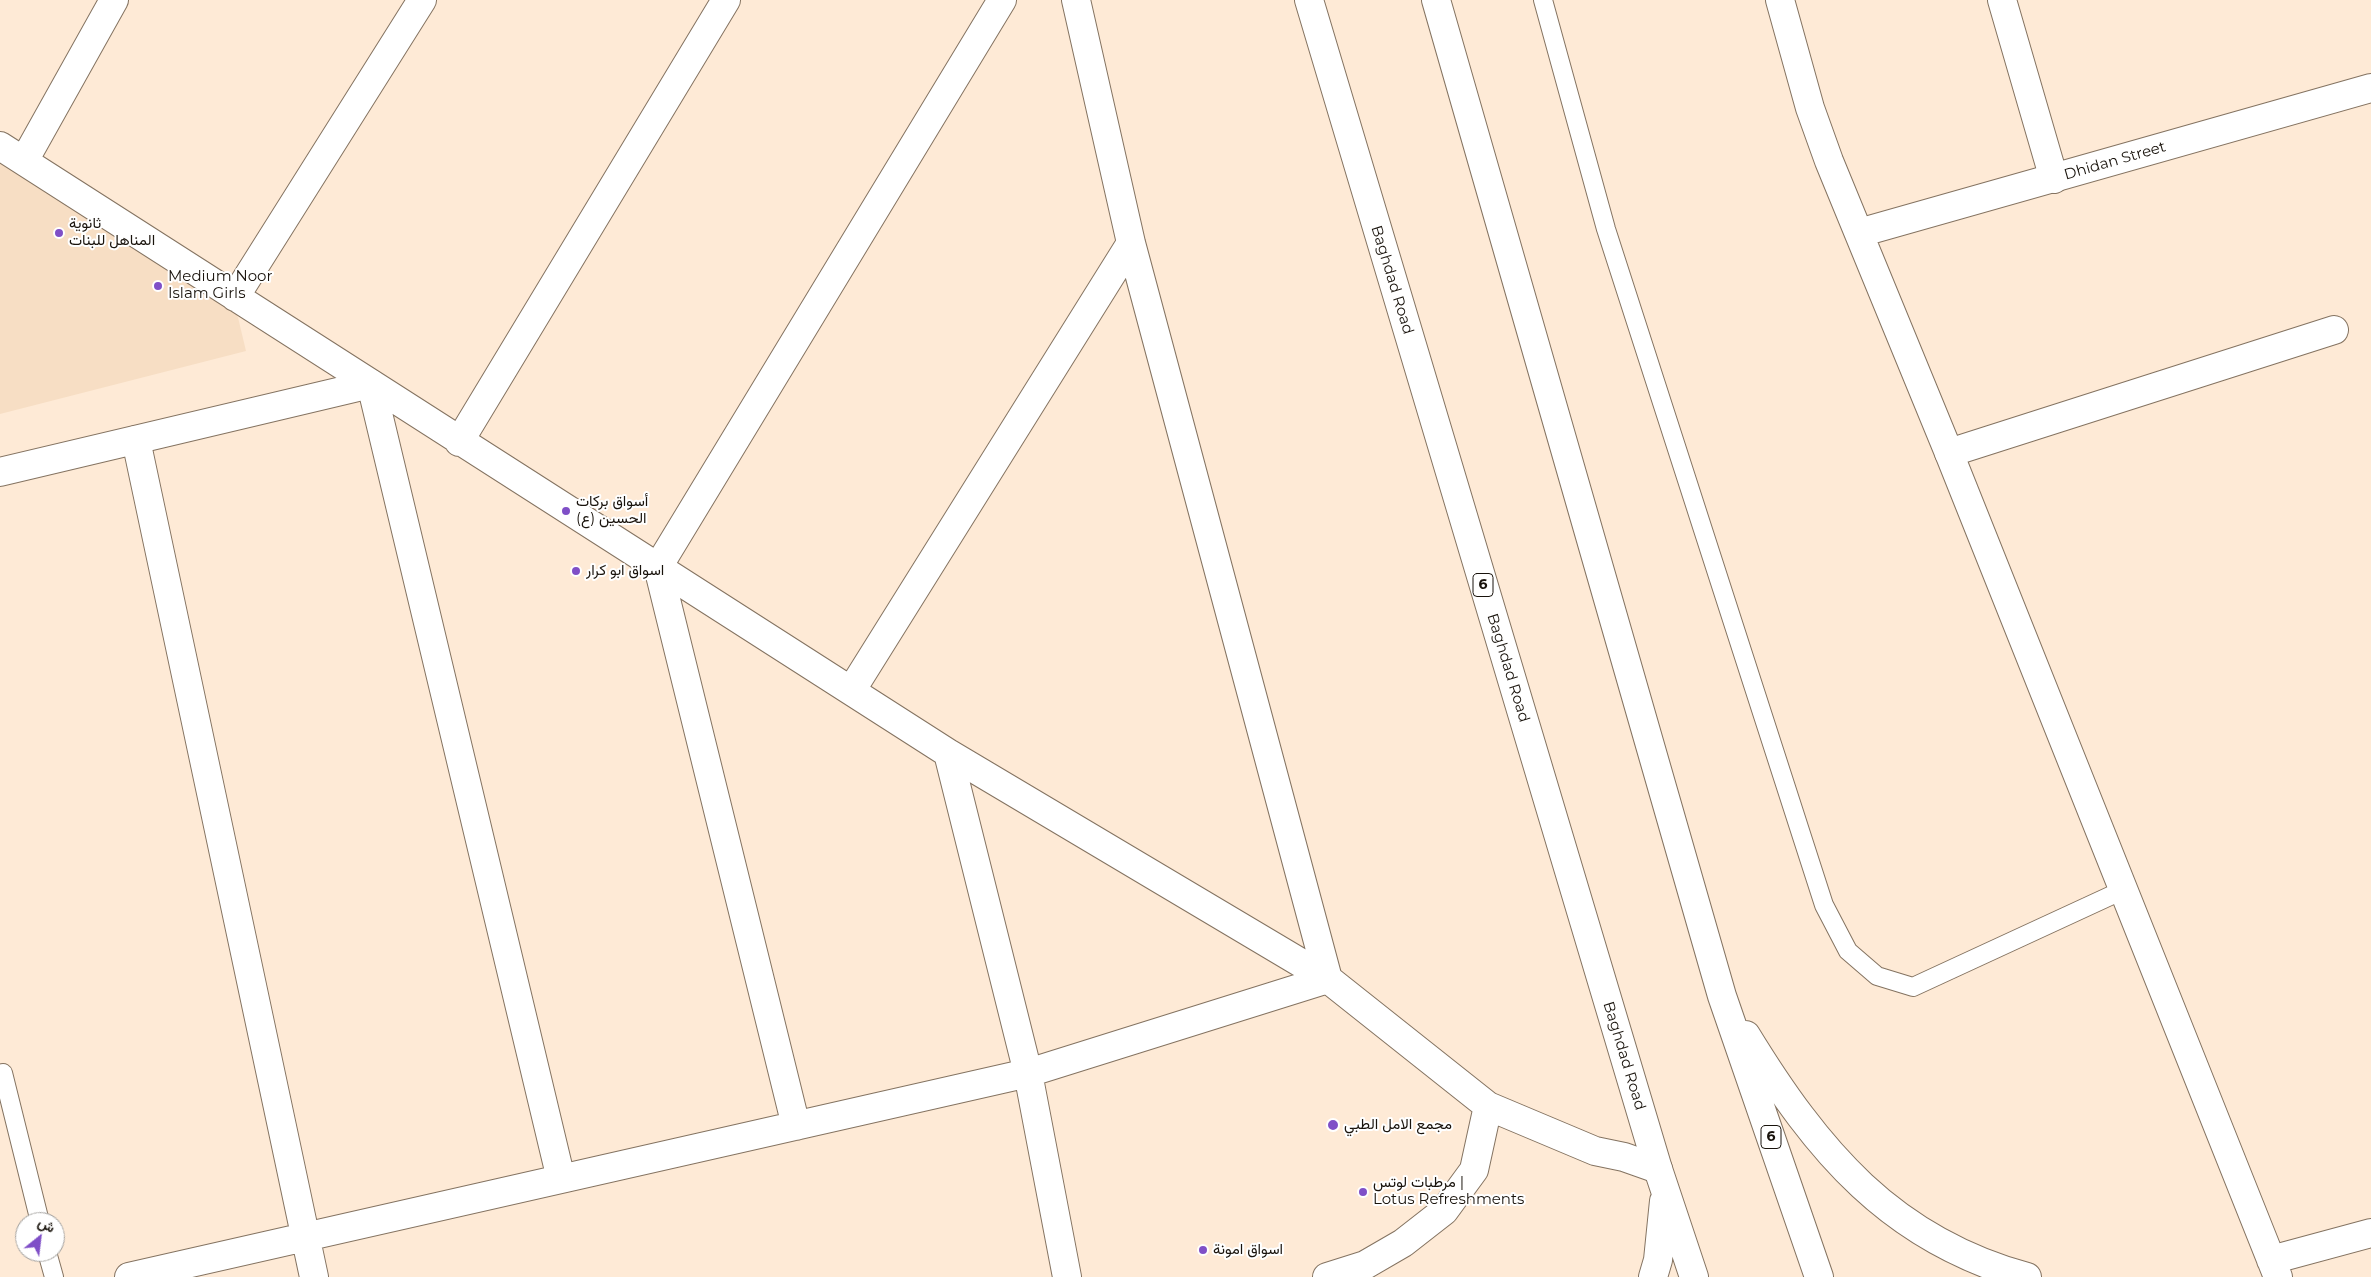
<!DOCTYPE html>
<meta charset="utf-8">
<style>
body{margin:0}
#map{position:relative;width:2371px;height:1277px;overflow:hidden;background:#feead6;font-family:Montserrat,Vazirmatn,sans-serif}
canvas{display:block}
.north{position:absolute;left:15px;top:1212px;width:50px;height:50px;box-sizing:border-box;background:#fff;border:1px solid #a3a19e;border-radius:50%;rotate:29deg;font-size:14px;font-weight:700;line-height:20px;text-align:center;color:#19130c}
.north::after{content:'';display:block;margin:auto;width:18px;height:22px;background:#7f4fc7;clip-path:polygon(50% 0,100% 100%,50% 72%,0 100%)}
</style>
<div id="map">
<canvas width="2371" height="1277"></canvas>
<div class="north">ش</div>
</div>
<script>
const g = document.querySelector('canvas').getContext('2d');
g.lineJoin = 'round';
function fill(path, color) { g.fillStyle = color; g.fill(path, 'evenodd'); }
function strokePath(path, color, width, dash) { g.strokeStyle = color; g.lineWidth = width; g.lineCap = dash ? 'butt' : 'round'; g.setLineDash(dash || []); g.stroke(path); }
function write(font, color, halo, rows, align = 'center') {
  g.font = font + ' Montserrat,Vazirmatn,sans-serif'; g.lineWidth = 4; g.setLineDash([]); g.textBaseline = 'middle'; g.strokeStyle = halo; g.fillStyle = color; for (const [text, x, y, turn = 0] of rows) {
    g.save(); g.translate(x, y); g.rotate((+turn || 0) * Math.PI / 180); g.textAlign = isNaN(turn) ? turn : align; if (halo) g.strokeText(text, 0, 0); g.fillText(text, 0, 0); g.restore();
  }
}
const built = new Path2D(`
 M0 158 236 309 246 351 0 414Z`);
const lane = new Path2D(`
 M1543 0 1606 229 1824 905 1848 951 1877 976 1913 987 2123 890
 M3 1073 40 1222
 M47 1252 54 1277`);
const street = new Path2D(`
 M1076 0 1131 243 1328 979 1488 1106 1474 1170 1444 1211 1403 1243 1365 1265 1327 1277
 M2002 0 2054 179
 M0 146 948 753 1328 979
 M24 161 114 0
 M235 297 422 0
 M371 384 561 1179
 M136 440 314 1277
 M459 442 726 0
 M1949 453 2334 330
 M851 691 1131 243
 M948 753 1028 1073 1067 1277
 M1488 1106 1595 1151 1624 1157 1658 1169
 M796 1126 658 567 1002 0
 M129 1277 1028 1073 1328 979`);
const secondary = new Path2D(`
 M1780 0 1810 108 1829 161 1949 453 2278 1277
 M1859 233 2371 88
 M0 472 371 384
 M2271 1260 2371 1233`);
const highway = new Path2D(`
 M1309 0 1658 1169 1694 1277
 M1436 0 1722 996 1819 1277
 M1746 1035C1817 1151 1891 1240 2027 1277
 M1653 1277 1658 1260 1664 1201`);
const markers = [
 [59,233,5,"#7f4fc7"],
 [158,286,5,"#7f4fc7"],
 [566,511,5,"#7f4fc7"],
 [576,571,5,"#7f4fc7"],
 [1333,1125,6,"#7f4fc7"],
 [1363,1192,5,"#7f4fc7"],
 [1203,1250,5,"#7f4fc7"]
];
const shields = [
 [1483,585,20],
 [1771,1137,20]
];
const shieldNames = [
 ["6",1483,585],
 ["6",1771,1137]
];
const streetNames = [
 ["Dhidan Street",2115,161,-16],
 ["Baghdad Road",1392,280,73],
 ["Baghdad Road",1508,668,73],
 ["Baghdad Road",1624,1056,73]
];
const poiNames = [
 ["ثانوية",69,224],
 ["المناهل للبنات",69,241],
 ["Medium Noor",168,277],
 ["Islam Girls",168,294],
 ["أسواق بركات",576,502],
 ["الحسين (ع)",576,519],
 ["اسواق ابو كرار",586,571],
 ["مجمع الامل الطبي",1344,1125],
 ["مرطبات لوتس |",1373,1183],
 ["Lotus Refreshments",1373,1200],
 ["اسواق امونة",1213,1250]
];
fill(built, '#f7dec4');
strokePath(lane, '#847361', 20);
strokePath(street, '#847361', 30);
strokePath(secondary, '#847361', 30);
strokePath(highway, '#847361', 30);
strokePath(lane, '#fff', 18);
strokePath(street, '#fff', 28);
strokePath(secondary, '#fff', 28);
strokePath(highway, '#fff', 28);
for (const [x, y, r, color] of markers) { const dot = new Path2D(); dot.arc(x, y, r, 0, 2 * Math.PI); g.fillStyle = color; g.fill(dot); strokePath(dot, '#fff', 2); }
for (const [x, y, w] of shields) { const box = new Path2D(); box.roundRect(x - w / 2, y - 11.5, w, 23, 4); g.fillStyle = '#fff'; g.fill(box); strokePath(box, '#19130c', 1); }
write('bold 14px', '#19130c', null, shieldNames);
write('15px', '#19130c', '#fff', streetNames);
write('15px', '#19130c', '#fff', poiNames, 'left');
</script>
